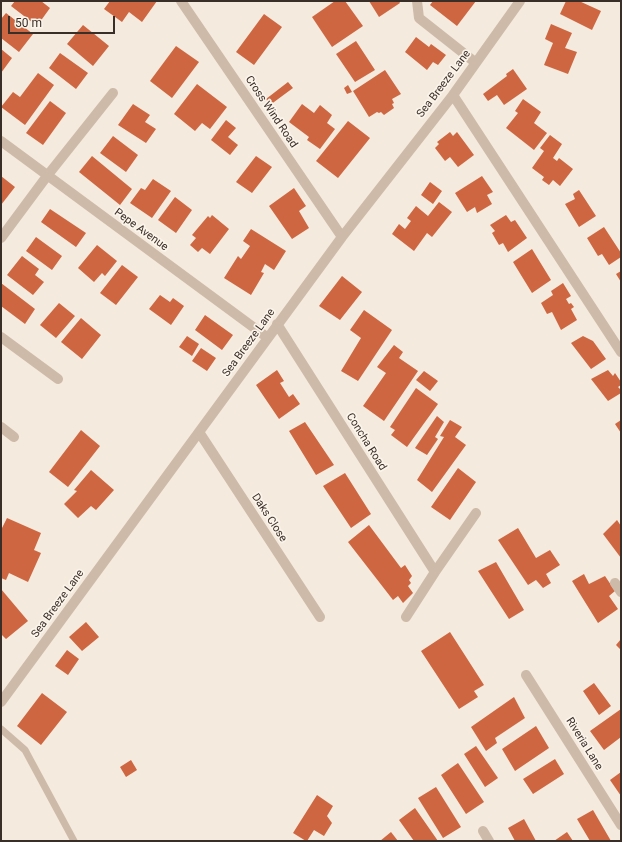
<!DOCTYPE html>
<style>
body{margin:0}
#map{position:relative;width:622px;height:842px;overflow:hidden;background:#f4eadd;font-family:Roboto,sans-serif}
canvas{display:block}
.frame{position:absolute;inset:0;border:2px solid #3a2e29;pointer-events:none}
.scale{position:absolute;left:8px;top:16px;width:107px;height:18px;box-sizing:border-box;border:2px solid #3a2e29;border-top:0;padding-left:5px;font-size:12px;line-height:14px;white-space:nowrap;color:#3a2e29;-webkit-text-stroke:3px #fbf4ea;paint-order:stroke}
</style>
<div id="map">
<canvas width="622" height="842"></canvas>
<div class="frame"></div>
<div class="scale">50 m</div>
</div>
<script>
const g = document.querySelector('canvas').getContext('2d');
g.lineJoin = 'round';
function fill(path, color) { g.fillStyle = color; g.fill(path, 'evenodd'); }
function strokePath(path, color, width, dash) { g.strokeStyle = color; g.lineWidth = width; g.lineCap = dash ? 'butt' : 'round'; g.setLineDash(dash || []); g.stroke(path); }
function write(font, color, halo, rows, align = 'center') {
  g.font = font + ' Roboto,sans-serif'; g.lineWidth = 3.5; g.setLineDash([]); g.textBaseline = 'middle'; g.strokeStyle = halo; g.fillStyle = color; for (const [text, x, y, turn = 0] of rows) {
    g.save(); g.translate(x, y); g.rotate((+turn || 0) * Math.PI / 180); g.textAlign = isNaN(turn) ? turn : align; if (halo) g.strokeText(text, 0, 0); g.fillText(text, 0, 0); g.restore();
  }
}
const building = new Path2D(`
 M15 1H41L50 8 37 26 11 6Z
 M110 1H157L142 22 129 12 122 22 104 9Z
 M335 1H345L363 26 332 47 312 17Z
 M369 1H399L400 3 379 17Z
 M433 1H476L457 26 430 5Z
 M566 1H579L601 11 592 30 560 14Z
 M6 13 33 34 19 52 1 38V19Z
 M264 14 282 27 254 65 236 52Z
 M551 24 572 33 565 48 577 52 568 74 544 65 553 43 545 39Z
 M83 25 109 46 93 66 67 44Z
 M416 37 429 47 431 44 446 55 438 65 433 62 427 70 405 52Z
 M356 41 375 70 355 82 336 54Z
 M176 46 199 62 172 98 150 81Z
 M1 49 12 58 1 73Z
 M60 53 88 73 76 89 49 68Z
 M513 69 527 89 504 105 497 95 488 101 483 94 507 76 506 74Z
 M385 70 401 94 392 99 394 103 392 104 394 108 384 115 381 112 379 113 377 112 369 117 353 91Z
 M38 73 54 85 25 125 1 107 13 92 20 97Z
 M288 82 293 88 270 105 266 99Z
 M197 84 227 107 210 129 202 123 195 131 174 114Z
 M348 85 352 92 347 94 344 88Z
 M523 99 541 112 534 123 547 133 534 150 506 128 518 113 515 111Z
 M50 101 66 113 43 145 26 133Z
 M133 104 150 115 145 122 156 129 146 143 118 125Z
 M302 104 314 113 320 105 332 115 327 123 335 129 320 149 307 140 309 137 289 122Z
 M226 120 236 128 228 137 238 145 230 155 211 140Z
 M348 121 370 138 338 178 316 161Z
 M450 132 453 136 457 132 474 155 458 167 450 157 445 161 435 148 439 144 437 142Z
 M550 135 562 144 553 158 557 161 559 158 573 169 560 186 553 180 549 185 542 180 544 177 532 168 544 151 540 148Z
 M113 136 138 155 126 172 100 153Z
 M92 156 132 189 120 205 79 172Z
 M256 156 272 167 252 193 236 182Z
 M1 176 15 187 1 205Z
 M482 176 493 192 487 195 492 204 477 213 475 207 467 212 455 193Z
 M153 179 171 191 152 218 130 203 141 188 145 190Z
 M430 182 442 191 433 204 421 195Z
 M294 188 306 206 299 211 309 228 292 239 269 206Z
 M579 190 596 216 579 227 565 204 575 199 573 194Z
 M175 197 192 210 176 233 158 220Z
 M439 202 452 212 432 237 427 233 414 251 392 234 399 224 405 229 411 221 407 218 416 206 428 216Z
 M50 209 86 233 76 247 41 222Z
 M212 215 229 229 210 254 202 248 198 252 190 245 196 238 192 235 208 216 210 218Z
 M506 215 511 222 515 220 527 238 508 252 503 243 499 245 492 233 495 231 490 225Z
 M604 227 621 253V257L609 265 602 254 598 256 587 238Z
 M251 229 286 251 274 270 265 264 261 272 264 273 251 295 224 278 238 256 241 259 250 246 243 241Z
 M36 237 62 256 52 270 26 251Z
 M97 245 117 261 105 276 102 273 94 282 78 268Z
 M532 249 551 280 532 293 513 262Z
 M22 256 39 269 35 275 44 282 33 295 7 275Z
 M122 265 138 277 116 305 100 293Z
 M621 271V282L616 274Z
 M342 276 362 292 340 320 319 306Z
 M1 283 35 309 25 324 1 306Z
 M563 283 571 296 566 299 569 304 571 303 574 307 571 309 577 320 561 330 552 312 547 314 541 303 553 295 551 291Z
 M160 295 170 302 173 298 184 306 171 325 149 309Z
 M59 303 75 316 56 338 40 325Z
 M364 310 392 330 358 381 341 371 361 338 350 330Z
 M205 315 233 335 222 350 195 330Z
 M81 318 101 335 82 359 61 342Z
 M187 336 199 344 192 356 179 347Z
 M583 336 593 341 606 359 591 369 571 343Z
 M394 345 403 352 399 358 418 371 384 421 363 406 386 373 377 367Z
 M201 348 216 358 207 371 192 361Z
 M277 370 284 381 280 383 289 397 293 394 300 404 279 419 256 385Z
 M608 370 613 376 615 373 621 382V385L618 387 621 390V393L608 401 591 379Z
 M424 371 438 381 430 391 416 380Z
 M416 388 438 404 407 447 391 435 395 430 390 427Z
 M437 416 444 422 435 437 438 439 427 455 415 448Z
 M450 420 462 427 455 437 466 445 432 492 417 480 444 437 440 436Z
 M621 420V433L615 424Z
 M305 422 334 465 316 475 289 431Z
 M81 430 100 446 68 487 49 472Z
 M458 468 476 482 450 520 431 507Z
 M91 470 114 490 96 510 91 506 78 518 64 504 77 491 74 490Z
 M345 473 371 514 351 528 323 486Z
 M7 518 41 533 34 550 41 553 28 582 9 573 6 580 1 578V530Z
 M617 520 621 526V558L603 534Z
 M369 525 401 568 405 565 412 576 409 580 411 583 408 586 413 593 403 603 398 596 393 600 348 542Z
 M518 528 536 558 550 550 560 565 546 574 551 583 543 588 536 580 528 585 498 540Z
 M496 562 524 610 509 619 478 571Z
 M584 574 589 584 605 576 615 591 609 596 618 609 598 623 572 581Z
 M1 589 28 621 6 639 1 634Z
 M86 622 99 637 82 651 69 637Z
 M450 632 484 685 474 691 478 697 459 709 421 651Z
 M621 639V650L616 645Z
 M67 650 79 659 68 675 55 666Z
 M594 683 611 706 599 715 583 691Z
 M42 693 67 712 41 745 17 726Z
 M514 697 525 718 495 738 497 743 486 751 471 727Z
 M621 709V737L604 750 590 731Z
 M536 726 549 748 515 771 502 749Z
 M476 746 498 778 485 787 464 754Z
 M555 759 564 774 533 794 523 779Z
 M131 760 137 770 126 777 120 767Z
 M458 763 484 802 466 814 441 775Z
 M621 772V796L610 780Z
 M436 787 461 827 443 838 418 798Z
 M317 795 333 806 327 816 332 823 324 836 314 830 307 841H306L293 833Z
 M415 808 438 841H414L399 820Z
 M593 810 611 841H590L577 819Z
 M524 819 536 841H515L508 828Z
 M391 832 398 841H380Z
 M567 832 573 841H554Z`);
const service = new Path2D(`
 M1 729 25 750 74 841`);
const minor = new Path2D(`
 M181 1 342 237
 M417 1 419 18 476 63
 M453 95 621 352
 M1 141 268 338
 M1 238 47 176 113 93
 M277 324 435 572
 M1 337 58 379
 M1 427 14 437
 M199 432 320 617
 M615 583 621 592
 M406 617 435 572 476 513
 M526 675 621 825
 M1 702 342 237 453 95 520 1
 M483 831 489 841`);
const streetNames = [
 ["Sea Breeze Lane",444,84,-53],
 ["Cross Wind Road",271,112,56],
 ["Pepe Avenue",141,230,36],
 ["Sea Breeze Lane",249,343,-54],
 ["Concha Road",366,442,58],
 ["Daks Close",269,518,57],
 ["Sea Breeze Lane",58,604,-54],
 ["Riveria Lane",584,744,58]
];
fill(building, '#ce6741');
strokePath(service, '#cebaa8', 7);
strokePath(minor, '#cebaa8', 10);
write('11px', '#3a2e29', '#fbf4ea', streetNames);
</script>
